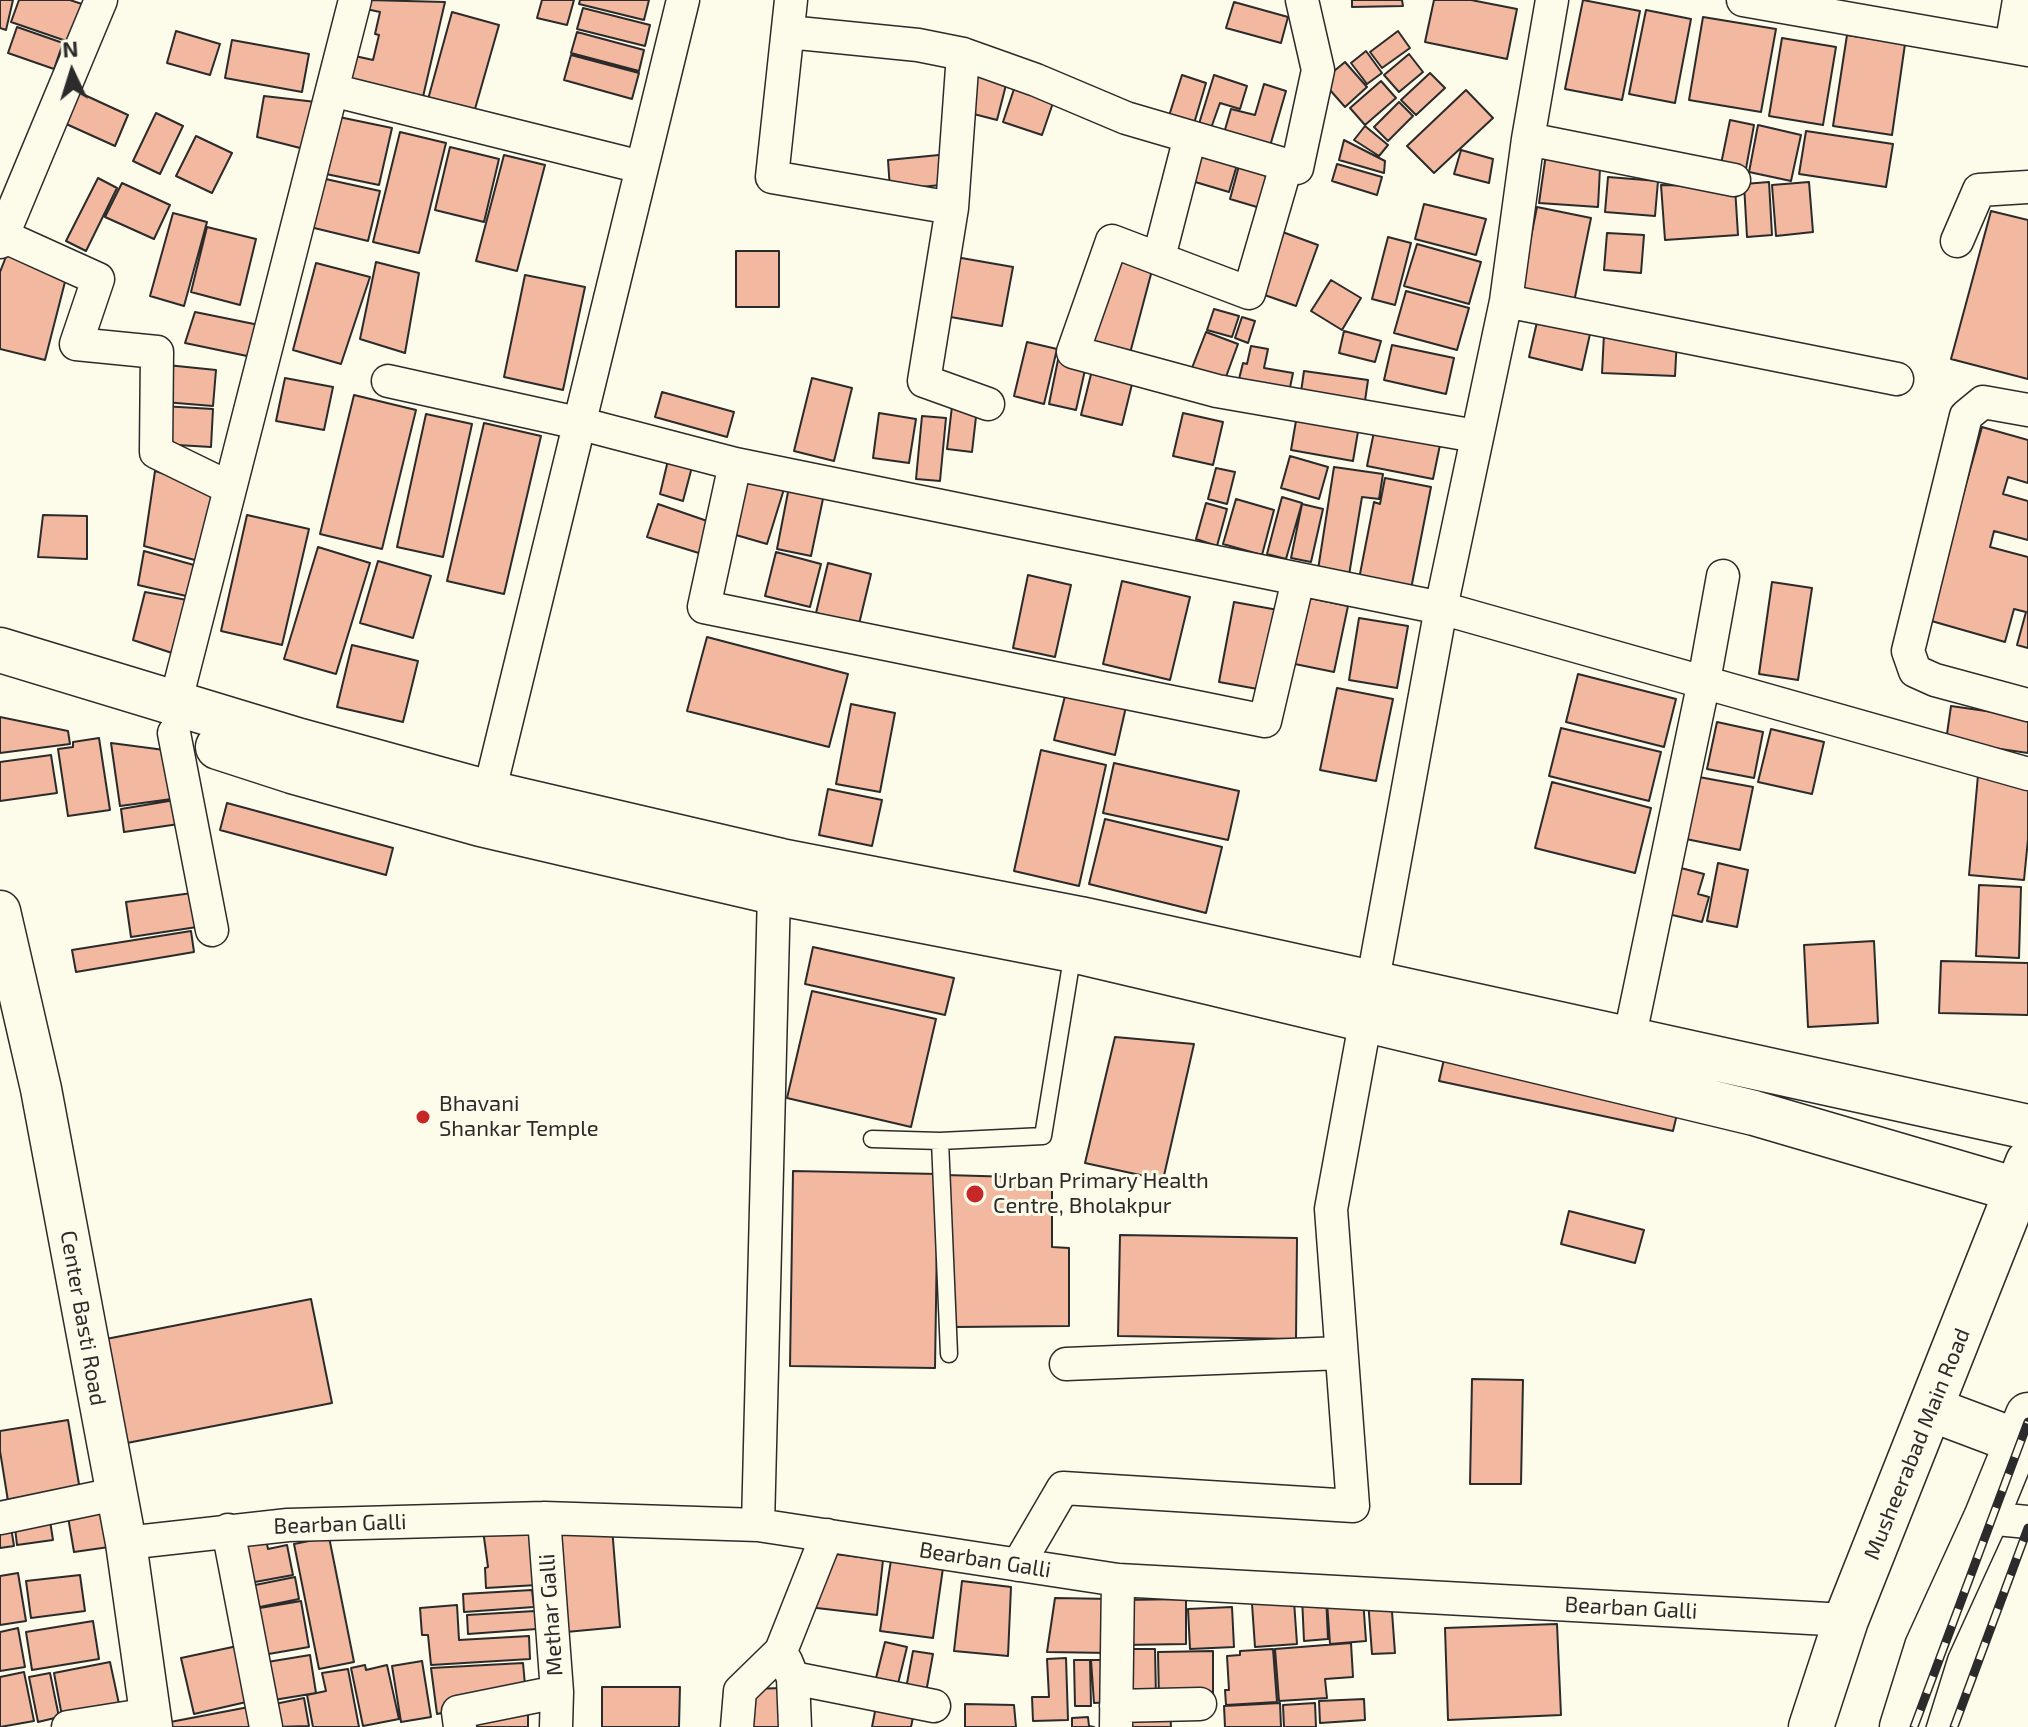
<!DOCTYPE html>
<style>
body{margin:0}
#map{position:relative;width:2028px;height:1727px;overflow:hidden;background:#fdfbea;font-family:"Exo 2",sans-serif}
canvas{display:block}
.north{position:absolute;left:32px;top:32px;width:80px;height:80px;-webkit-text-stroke:6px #fdfbea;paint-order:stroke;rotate:356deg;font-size:22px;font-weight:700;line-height:32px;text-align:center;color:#2b2b2b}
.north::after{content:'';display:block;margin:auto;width:28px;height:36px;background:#2b2b2b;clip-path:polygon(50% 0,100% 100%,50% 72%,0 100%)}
</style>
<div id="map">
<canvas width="2028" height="1727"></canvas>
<div class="north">N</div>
</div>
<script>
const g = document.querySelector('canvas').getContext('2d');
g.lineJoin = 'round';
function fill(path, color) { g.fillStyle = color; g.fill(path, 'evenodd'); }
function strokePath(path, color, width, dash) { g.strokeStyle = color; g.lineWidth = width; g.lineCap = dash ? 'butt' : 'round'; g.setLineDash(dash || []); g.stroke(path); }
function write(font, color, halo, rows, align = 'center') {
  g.font = font + ' "Exo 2",sans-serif'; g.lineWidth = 6; g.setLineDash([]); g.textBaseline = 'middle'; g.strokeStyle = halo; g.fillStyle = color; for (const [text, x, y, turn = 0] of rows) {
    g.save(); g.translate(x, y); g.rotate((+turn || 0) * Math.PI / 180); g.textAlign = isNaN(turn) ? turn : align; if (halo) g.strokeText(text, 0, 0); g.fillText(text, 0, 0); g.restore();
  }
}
const building = new Path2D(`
 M0 0H13L6 30 0 28Z
 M19 0H70L88 6 75 44 11 22Z
 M368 0 445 2 422 101 349 85 355 56 373 60 379 35 375 34 380 12 366 9Z
 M542 0H574L567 25 537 18Z
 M580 0H649L644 20 579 4Z
 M1352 0H1402L1403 6 1352 7Z
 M1434 0H1471L1517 9 1507 59 1425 42Z
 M1583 0 1640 11 1622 100 1565 89Z
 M1234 2 1288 17 1281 43 1226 28Z
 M583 8 650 25 645 46 577 29Z
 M1646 10 1691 19 1675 103 1629 94Z
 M452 12 499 25 473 116 427 103Z
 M1703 17 1776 29 1761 112 1689 100Z
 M17 27 63 43 54 69 8 53Z
 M176 31 220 44 210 75 167 63Z
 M1398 31 1410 48 1382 68 1370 52Z
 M577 32 644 50 639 71 571 53Z
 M1847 35 1905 44 1892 135 1833 126Z
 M1782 38 1836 47 1823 125 1769 116Z
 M232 40 309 54 302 92 225 78Z
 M1366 51 1382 73 1367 84 1351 63Z
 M1409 54 1423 72 1399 92 1384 75Z
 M571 55 639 73 632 99 564 80Z
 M1345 62 1367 87 1345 107 1322 81Z
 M973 72 1007 81 997 120 962 111Z
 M1430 73 1445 88 1416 115 1401 100Z
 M1182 75 1206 83 1193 127 1168 119Z
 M1214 75 1247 86 1240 109 1220 103 1210 131 1198 127Z
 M1381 81 1396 98 1365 125 1350 108Z
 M1016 83 1055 97 1042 135 1003 122Z
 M1264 84 1286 91 1268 153 1222 140 1231 109 1255 115Z
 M1466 90 1493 118 1434 173 1407 146Z
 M78 92 128 115 115 146 64 123Z
 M264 96 316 102 308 150 257 137Z
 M1399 102 1413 116 1388 141 1374 127Z
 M156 113 183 126 160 174 133 161Z
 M339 117 392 128 379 185 326 174Z
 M1730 120 1754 125 1745 174 1720 169Z
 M1758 125 1801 135 1791 181 1749 172Z
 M1365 126 1388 145 1379 156 1354 140Z
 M1806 131 1893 144 1886 187 1799 174Z
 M400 132 446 143 419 253 373 242Z
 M196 136 232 153 212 193 176 176Z
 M1344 140 1385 161 1384 173 1339 160Z
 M1195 145 1239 158 1229 192 1185 179Z
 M450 147 499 159 484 222 435 210Z
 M1461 150 1493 159 1489 183 1454 174Z
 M949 154 951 184 890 190 888 160Z
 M1546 154 1600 168 1598 207 1539 203Z
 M504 155 545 165 517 271 476 261Z
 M1240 162 1278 172 1267 210 1230 199Z
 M1337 164 1382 177 1377 195 1332 181Z
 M1608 177 1658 181 1655 216 1605 212Z
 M98 178 117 188 86 251 66 241Z
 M321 178 380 191 368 241 310 227Z
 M1769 182 1772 235 1747 237 1744 184Z
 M1809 182 1813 232 1776 236 1772 185Z
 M122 183 170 205 154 239 105 217Z
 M1661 185 1735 187 1738 235 1665 240Z
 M1424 204 1486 219 1476 255 1415 239Z
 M1537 207 1591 218 1573 307 1519 296Z
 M1991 211 2028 220V379L1951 359Z
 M173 213 207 222 184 306 150 296Z
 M207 227 256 239 240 305 191 292Z
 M1277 230 1318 245 1296 306 1256 292Z
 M1607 233 1644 235 1641 273 1604 270Z
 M1388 237 1411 243 1395 305 1372 299Z
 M1417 244 1481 262 1469 304 1404 286Z
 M9 249 67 274 45 360 0 349V272Z
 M1116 249 1155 259 1129 357 1090 347Z
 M736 251H779V307H736Z
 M950 256 1013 267 1002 326 939 315Z
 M376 262 419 273 405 353 360 339Z
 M316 263 370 277 341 364 293 350Z
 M525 275 585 287 563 390 504 377Z
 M1331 280 1361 298 1342 330 1311 311Z
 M1406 291 1469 308 1457 350 1394 333Z
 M1214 309 1239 316 1232 337 1207 330Z
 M195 312 259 325 247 356 185 343Z
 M1242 317 1255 321 1248 343 1235 338Z
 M1537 322 1590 334 1582 370 1529 357Z
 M1344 331 1381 341 1375 362 1339 353Z
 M1206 332 1238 344 1223 385 1190 373Z
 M1604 334 1677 338 1675 376 1602 373Z
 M1027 342 1057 349 1044 404 1014 396Z
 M1392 345 1454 358 1446 394 1384 380Z
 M1251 346 1268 349 1264 368 1293 373 1288 397 1237 387 1243 363 1247 364Z
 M1059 355 1087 361 1076 410 1049 404Z
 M167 365 216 370 213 406 164 402Z
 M1093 366 1134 376 1122 425 1081 415Z
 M1304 371 1368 380 1364 408 1300 399Z
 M285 378 333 387 324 430 276 421Z
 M812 378 852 388 834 461 794 451Z
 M662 392 734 412 727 437 655 417Z
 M354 395 416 410 382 549 320 534Z
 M162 406 213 409 211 447 160 444Z
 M952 406 977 408 972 452 947 449Z
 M1298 409 1360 420 1353 461 1291 450Z
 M879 413 916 419 909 463 873 458Z
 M1183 413 1223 422 1213 465 1173 456Z
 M426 414 472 424 443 557 397 547Z
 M922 416 946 418 940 481 916 479Z
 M1376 422 1442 435 1433 479 1367 466Z
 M484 423 541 436 504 594 447 581Z
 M1982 427 2028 440V483L2008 477 2003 494 2028 501V540L1994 531 1990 547 2028 557V648L2017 645 2026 612 2014 609 2005 642 1928 620Z
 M669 456 693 463 683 501 660 494Z
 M1290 456 1328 467 1319 499 1281 488Z
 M1334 467 1383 474 1379 499 1362 497 1348 581 1317 576Z
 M1216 468 1235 472 1227 504 1208 499Z
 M155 471 216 489 202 562 144 546Z
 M746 478 784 489 767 544 729 533Z
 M1385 478 1431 487 1411 589 1359 579 1374 502 1380 504Z
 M789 487 824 494 811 556 777 549Z
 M1282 497 1302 503 1286 559 1267 554Z
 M1236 499 1274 510 1262 555 1223 544Z
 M1206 503 1227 509 1217 546 1196 539Z
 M658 504 713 523 702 554 647 537Z
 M1302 504 1323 509 1311 562 1291 558Z
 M43 515 87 516V559L38 557Z
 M247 515 309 529 282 645 221 631Z
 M318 547 370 563 336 674 284 659Z
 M144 551 201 567 195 598 138 585Z
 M776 552 821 564 810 607 765 596Z
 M378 561 431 576 413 638 360 623Z
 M828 563 871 574 859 624 816 613Z
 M1028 575 1071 585 1055 657 1013 648Z
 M1122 581 1190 597 1170 680 1103 664Z
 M1772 582 1812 588 1798 680 1759 674Z
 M145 592 192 601 181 656 133 640Z
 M1300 596 1348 606 1334 672 1285 662Z
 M1234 602 1278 610 1263 690 1219 682Z
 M1359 618 1408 626 1397 688 1349 680Z
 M707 637 848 674 829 747 687 711Z
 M352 645 418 661 403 722 337 707Z
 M1578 674 1676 699 1664 747 1566 722Z
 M1068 684 1128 698 1115 755 1054 740Z
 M1337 688 1393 699 1376 781 1320 770Z
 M851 704 895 713 880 792 836 784Z
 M1951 706 2028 717V753L1946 741Z
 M0 717 68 731 70 744 0 753Z
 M1717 722 1763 732 1754 778 1707 769Z
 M1561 728 1661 752 1649 801 1549 776Z
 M1771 729 1824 742 1812 794 1758 782Z
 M99 738 110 810 68 816 58 749 73 747V742Z
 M111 743 172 751 179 798 120 806Z
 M1041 750 1106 765 1079 886 1014 871Z
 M51 755 57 793 0 801V762Z
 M1114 763 1239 791 1228 840 1103 813Z
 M1978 775 2028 780V839L2024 880 1969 875Z
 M1699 777 1753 787 1740 850 1686 839Z
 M1552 782 1651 808 1635 873 1535 848Z
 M828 789 882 800 872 846 819 835Z
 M175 800 179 824 124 832 121 809Z
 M227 803 393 848 386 875 220 830Z
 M1105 819 1222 847 1206 913 1089 884Z
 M1718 863 1748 870 1737 927 1707 921Z
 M1681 868 1704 874 1698 894 1709 897 1702 922 1668 914Z
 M1979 885 2021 887 2019 958 1976 956Z
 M192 893 197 927 131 937 126 902Z
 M191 931 194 952 76 972 72 950Z
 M1874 941 1878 1023 1808 1027 1804 945Z
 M813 947 954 978 945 1015 805 984Z
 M1941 961 2028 963V1015L1939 1013Z
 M812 991 936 1019 911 1127 787 1098Z
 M1115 1037 1194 1044 1163 1180 1085 1163Z
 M1447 1046 1681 1097 1673 1131 1439 1081Z
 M793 1171 938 1174 935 1368 790 1366Z
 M945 1175 1052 1178V1247L1069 1248V1326L955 1327Z
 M1569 1211 1644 1230 1635 1263 1561 1244Z
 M1120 1235 1297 1238 1296 1339 1118 1336Z
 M311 1299 332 1403 127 1443 106 1339Z
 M1472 1379 1523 1380 1521 1484H1470Z
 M68 1420 80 1490 8 1501 0 1451V1431Z
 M103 1505 109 1547 74 1552 67 1511Z
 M49 1514 53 1540 17 1545 14 1519Z
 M10 1521 14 1546 0 1548V1523Z
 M612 1527 620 1627 566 1632 558 1532Z
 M534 1528 537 1585 486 1588 485 1568 488 1567 483 1530Z
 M264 1530 268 1549 287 1545 293 1575 244 1584 236 1535Z
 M329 1537 354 1662 319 1669 294 1544Z
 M835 1554 883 1560 877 1615 808 1607Z
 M891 1560 943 1568 933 1638 880 1631Z
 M18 1573 26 1621 0 1625V1576Z
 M80 1575 85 1611 31 1618 26 1581Z
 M295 1577 299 1599 245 1610 240 1588Z
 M962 1581 1011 1587 1008 1656 954 1651Z
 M532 1590 534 1607 464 1612 463 1594Z
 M1326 1595 1328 1639 1304 1641 1302 1597Z
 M1055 1598 1112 1599 1110 1653 1047 1652Z
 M1391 1598 1395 1653 1372 1654 1368 1600Z
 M1186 1599V1644L1122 1645V1600Z
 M1363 1599 1366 1641 1330 1644 1327 1602Z
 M301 1601 309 1647 257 1656 248 1610Z
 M1294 1601 1297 1644 1255 1647 1252 1604Z
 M457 1605 459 1640 529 1636 530 1659 431 1665 428 1635H422L420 1608Z
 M1232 1607 1234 1647 1190 1649 1188 1609Z
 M535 1611 537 1629 468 1634 467 1615Z
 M93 1621 99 1659 32 1670 26 1632Z
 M1557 1624 1561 1715 1448 1720 1445 1628Z
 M18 1628 25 1667 0 1671V1632Z
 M885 1642 907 1647 896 1692 874 1686Z
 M1351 1643 1353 1677 1325 1679 1327 1698 1279 1701 1275 1649Z
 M242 1645 255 1700 194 1714 181 1658Z
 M1123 1649H1155L1156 1698H1123Z
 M1273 1649 1277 1702 1226 1705 1225 1690H1229L1227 1656 1240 1655V1651Z
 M913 1651 933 1654 925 1698 905 1694Z
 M1213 1651V1698L1159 1699 1158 1652Z
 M310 1655 316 1693 262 1702 255 1664Z
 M1066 1658 1068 1720 1033 1721 1032 1697H1049L1047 1659Z
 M1074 1660H1090L1091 1706H1075Z
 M1091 1660H1111L1112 1702 1094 1703Z
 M422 1661 431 1717 401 1722 392 1666Z
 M110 1662 119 1704 62 1716 54 1673Z
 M523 1663 526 1696 437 1714 431 1668Z
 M365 1665 366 1670 387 1665 399 1719 363 1726 351 1668Z
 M348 1669 359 1727H313L307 1695 326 1691 322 1673Z
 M24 1672 34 1721 0 1727V1677Z
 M50 1673 59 1717 38 1722 29 1677Z
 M602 1687H680L679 1727H602Z
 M783 1688 789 1727H743L749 1689Z
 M304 1698 309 1726 274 1727 270 1705Z
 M1364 1699 1365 1720 1320 1723 1319 1701Z
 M877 1701 915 1707 911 1727H872Z
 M1280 1703 1281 1727H1225L1224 1706Z
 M1315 1703 1316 1727H1284L1283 1705Z
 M965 1704 1014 1705 1016 1727H965Z
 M254 1706 258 1727H166L165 1723Z
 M1170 1707 1171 1727H1117Z
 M528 1712V1727H465Z
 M1088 1717 1089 1726 1094 1727H1072V1718Z`);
const service = new Path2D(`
 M872 1139 940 1141 1043 1136 1073 952
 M940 1141 949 1354`);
const minor = new Path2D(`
 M791 0 772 177 952 208
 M1743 0 2028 50
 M788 32 918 45 963 54 1036 80 1126 118 1297 168 1318 70 1302 0
 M2011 47 2019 0
 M963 54 952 208 924 381 988 404
 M332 90 641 167
 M1528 139 1734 180
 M1286 166 1249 293 1112 241 1073 352 1217 391 1476 436
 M3 236 98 279 76 344 157 352 156 452 230 488
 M1957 241 1979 190 2028 187
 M0 242 101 0
 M1159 257 1190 137
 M1506 301 1897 379
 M388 381 578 423 735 464 1441 608 2028 774
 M2028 410 1983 402 1966 416 1908 651 1915 671 1935 680 2028 705
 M735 464 704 607 1265 721 1298 580
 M175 704 355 0
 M174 733 212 930
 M489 793 683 0
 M1629 1040 1704 681 1723 576
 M1066 1364 1341 1353
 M0 1518 115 1494
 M1986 1518 2028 1522
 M758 1525 774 892
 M228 1530 266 1727
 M126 1543 288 1525 544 1518 758 1525 1118 1580 1846 1620
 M1018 1565 1063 1488 1353 1506 1331 1209 1441 608 1506 301 1528 139 1552 0
 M786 1661 793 1678 795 1727
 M793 1678 934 1706
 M1116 1706 1200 1704
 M68 1727 150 1714
 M460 1727 458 1712 557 1692 544 1518
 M556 1727 557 1692
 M737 1727 740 1691 781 1651 827 1535
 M1116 1727 1118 1580`);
const tertiary = new Path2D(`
 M0 911 41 1089 126 1543 152 1727`);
const primary = new Path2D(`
 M0 650 300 741 489 793 781 861 1080 919 2028 1127
 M218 747 292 771 481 824 774 892 1073 950 1209 982 1754 1113 2017 1190
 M1931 1409 2016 1441
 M1811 1727 1846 1620 2028 1162
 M1902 1727 1927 1647 1986 1518 2028 1415`);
const rail = new Path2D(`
 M1914 1727 2028 1422
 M1954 1727 2028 1528`);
const markers = [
 [423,1117,8,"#c62828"],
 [975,1194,10,"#c62828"]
];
const poiNames = [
 ["Bhavani",439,1104],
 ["Shankar Temple",439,1129],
 ["Urban Primary Health",993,1181],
 ["Centre, Bholakpur",993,1206]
];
const streetNames = [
 ["Center Basti Road",83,1318,80],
 ["Musheerabad Main Road",1917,1444,-68],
 ["Bearban Galli",340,1524,-2],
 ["Bearban Galli",985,1560,9],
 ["Bearban Galli",1631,1608,3],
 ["Methar Galli",551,1615,-94]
];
fill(building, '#f2b8a0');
strokePath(building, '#2b2b2b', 2);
strokePath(service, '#2b2b2b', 19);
strokePath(minor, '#2b2b2b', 35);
strokePath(tertiary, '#2b2b2b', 43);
strokePath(primary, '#2b2b2b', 47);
strokePath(service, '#fdfbea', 16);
strokePath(minor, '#fdfbea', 32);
strokePath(tertiary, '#fdfbea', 40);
strokePath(primary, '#fdfbea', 44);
strokePath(rail, '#2b2b2b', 9);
strokePath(rail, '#fdfbea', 6, [18]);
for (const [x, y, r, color] of markers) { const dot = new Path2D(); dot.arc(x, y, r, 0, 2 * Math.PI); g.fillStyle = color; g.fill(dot); strokePath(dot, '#fdfbea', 3); }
write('22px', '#2b2b2b', '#fdfbea', poiNames, 'left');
write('22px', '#2b2b2b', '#fdfbea', streetNames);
</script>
